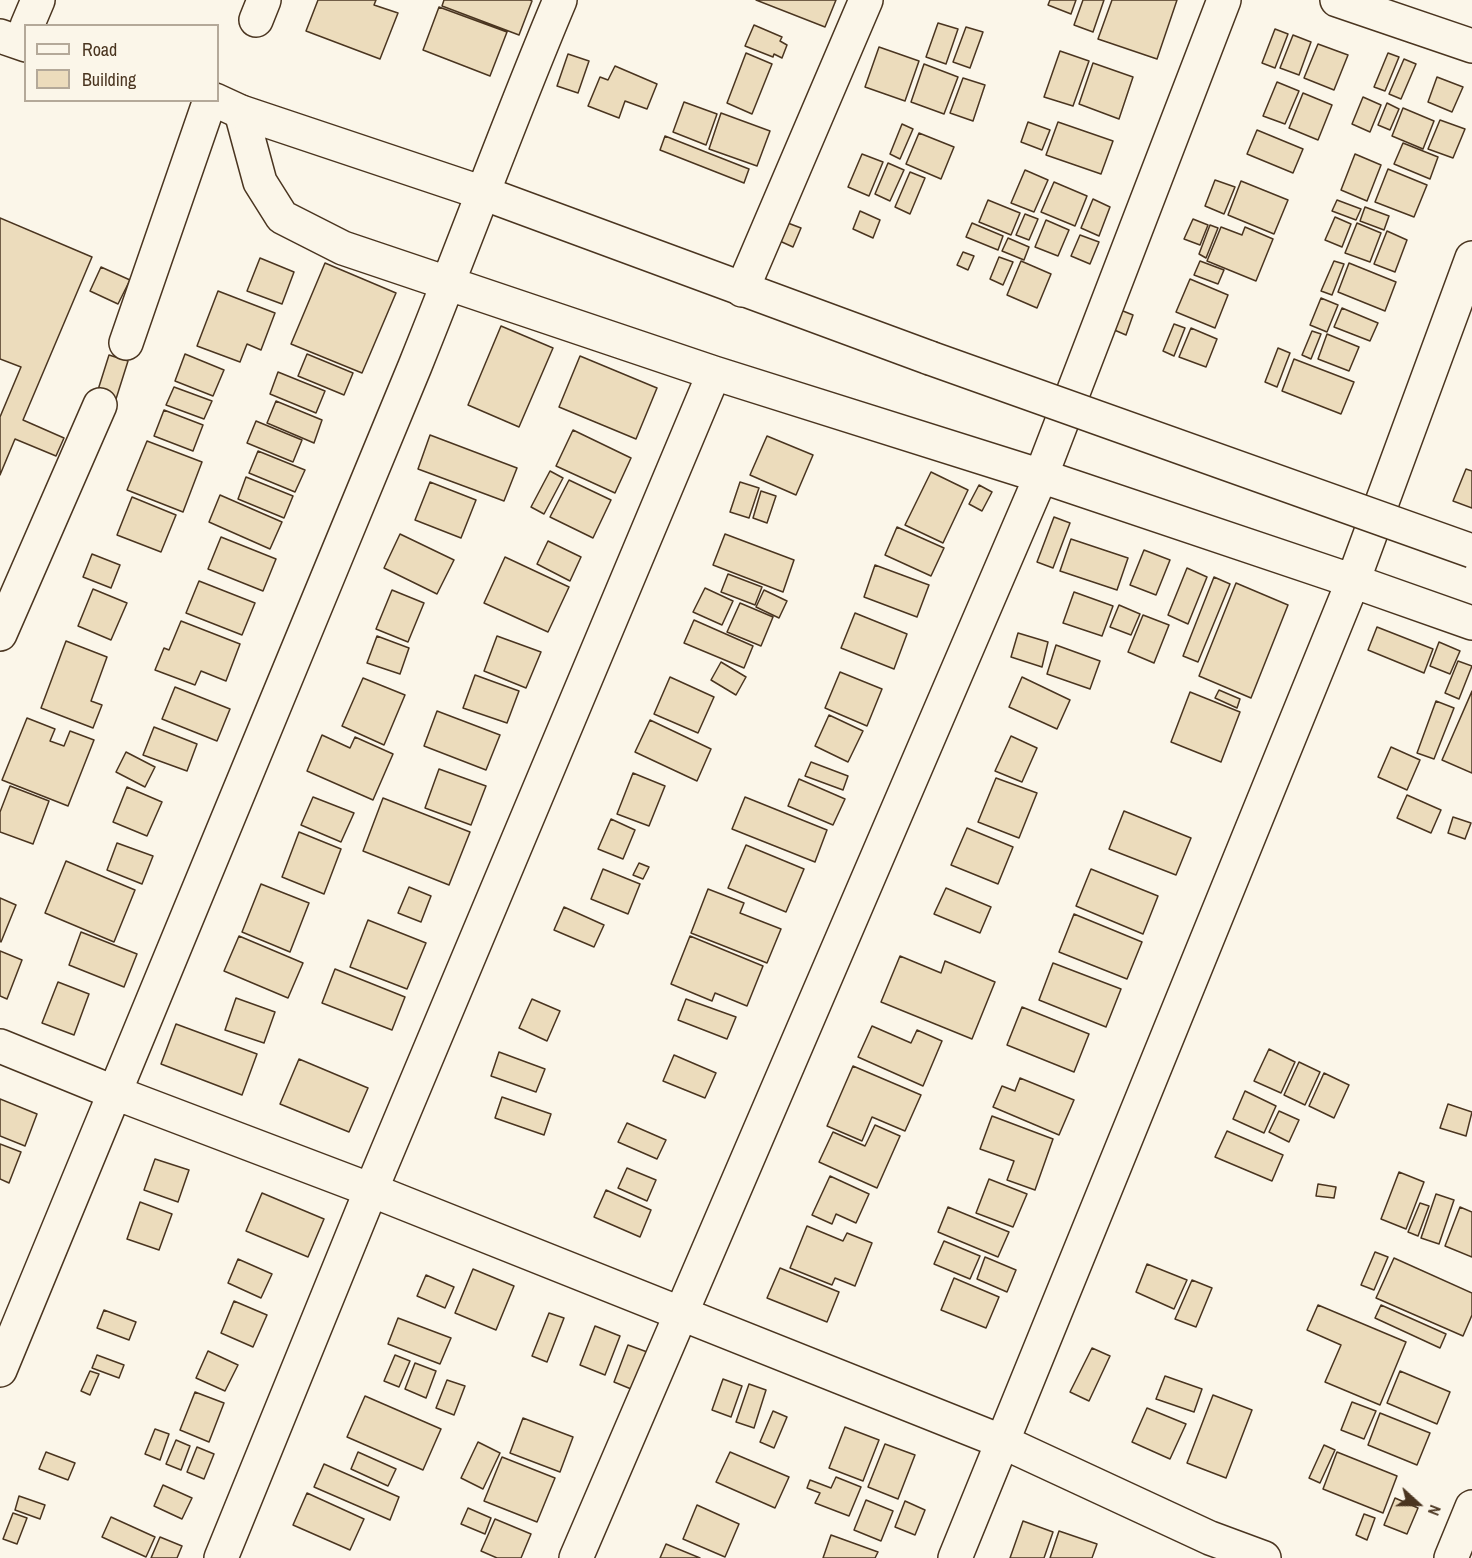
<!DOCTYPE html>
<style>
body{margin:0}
#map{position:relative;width:1472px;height:1558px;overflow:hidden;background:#fbf6e9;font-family:"Archivo Narrow",sans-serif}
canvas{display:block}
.legend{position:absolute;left:24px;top:24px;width:195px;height:78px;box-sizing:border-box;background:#fbf6e9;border:2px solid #b4a999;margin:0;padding:8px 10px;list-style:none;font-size:18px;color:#4a3520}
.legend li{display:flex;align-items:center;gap:12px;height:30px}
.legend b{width:30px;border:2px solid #b4a999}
.north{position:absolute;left:1388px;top:1474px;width:60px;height:60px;-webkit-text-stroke:4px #fbf6e9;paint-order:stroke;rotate:111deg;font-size:16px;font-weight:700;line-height:24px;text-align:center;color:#4a3520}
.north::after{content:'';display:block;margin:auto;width:21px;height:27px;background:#4a3520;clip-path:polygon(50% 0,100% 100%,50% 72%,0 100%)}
</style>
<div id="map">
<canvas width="1472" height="1558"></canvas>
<ul class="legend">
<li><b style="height:8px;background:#fbf6e9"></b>Road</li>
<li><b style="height:16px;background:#ecdcbc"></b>Building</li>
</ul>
<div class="north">N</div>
</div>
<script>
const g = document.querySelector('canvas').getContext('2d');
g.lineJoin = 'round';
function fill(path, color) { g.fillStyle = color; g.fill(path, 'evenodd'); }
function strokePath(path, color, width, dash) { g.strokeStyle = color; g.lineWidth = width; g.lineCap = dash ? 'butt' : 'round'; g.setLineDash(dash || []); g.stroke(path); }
const building = new Path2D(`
 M318 0H376L374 5 398 13 380 59 306 31Z
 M444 0H530L532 1 519 35 442 6Z
 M756 0H836L825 27Z
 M1050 0H1076L1071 14 1048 5Z
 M1083 0H1104L1093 32 1074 25Z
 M1112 0H1177L1157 59 1098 39Z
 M439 7 507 32 490 76 423 50Z
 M938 23 958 29 946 64 926 57Z
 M754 25 782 37 780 41 787 45 782 58 774 54 773 57 745 46Z
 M966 27 983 32 970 68 953 62Z
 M1275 29 1288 34 1275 68 1262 63Z
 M1293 35 1311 42 1299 75 1280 68Z
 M1318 44 1348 55 1334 90 1304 78Z
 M879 47 919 61 905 101 865 87Z
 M1060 51 1089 61 1073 106 1044 97Z
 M746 53 772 64 752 114 727 103Z
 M1388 53 1399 57 1385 91 1374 87Z
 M568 54 589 61 578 93 557 86Z
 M1404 59 1416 64 1401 99 1389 94Z
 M1093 63 1133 77 1119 119 1079 104Z
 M924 64 958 77 944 114 911 102Z
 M615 66 657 84 647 109 625 101 619 118 588 106 600 77 608 80Z
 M1437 77 1463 87 1452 112 1428 102Z
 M963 78 985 85 973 121 950 113Z
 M1277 82 1299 91 1285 124 1263 116Z
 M1303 93 1332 105 1318 140 1289 128Z
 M1363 97 1381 105 1370 132 1352 124Z
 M684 102 717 114 706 145 673 132Z
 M1387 103 1399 109 1390 130 1378 125Z
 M1403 108 1434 121 1423 149 1392 136Z
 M721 113 770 131 757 166 709 149Z
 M1440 120 1465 129 1453 158 1428 149Z
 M1028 122 1050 130 1042 150 1021 142Z
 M1058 122 1113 141 1101 174 1046 155Z
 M902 124 913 129 900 159 890 154Z
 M1257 130 1303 149 1293 173 1247 154Z
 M919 133 954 147 941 179 906 164Z
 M665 136 749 169 744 183 660 150Z
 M1403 143 1438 157 1430 179 1394 164Z
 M862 154 883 162 869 196 848 187Z
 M1355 154 1381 165 1367 201 1341 190Z
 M888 163 904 170 890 201 875 194Z
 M1388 169 1427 185 1414 217 1375 202Z
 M1025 170 1048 180 1034 212 1011 203Z
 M910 172 925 178 910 214 895 207Z
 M1215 180 1235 187 1224 214 1205 206Z
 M1241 181 1288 200 1274 234 1228 215Z
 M1054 182 1087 196 1075 226 1041 212Z
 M1093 199 1110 207 1099 236 1081 228Z
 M988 200 1020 213 1011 235 979 222Z
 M1337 200 1361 209 1356 220 1332 211Z
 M1365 207 1389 216 1384 230 1360 221Z
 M860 211 880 220 873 238 853 229Z
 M1025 214 1038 219 1029 240 1016 235Z
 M1335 217 1351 224 1342 247 1325 240Z
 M0 218 92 257 23 420 64 438 56 456 15 439 0 475V417L21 367 0 359Z
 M1193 219 1208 225 1200 245 1184 239Z
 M780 220 801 228 793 247 773 238Z
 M1046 220 1069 230 1058 256 1035 247Z
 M972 223 1003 236 998 250 966 237Z
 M1357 223 1381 233 1370 262 1345 253Z
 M1210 225 1218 228 1206 258 1199 254Z
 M1221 227 1242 235 1245 227 1273 239 1256 281 1207 261Z
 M1387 231 1407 240 1395 272 1374 264Z
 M1080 235 1099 242 1090 264 1071 256Z
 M1008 238 1029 247 1024 260 1002 251Z
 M963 252 974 256 968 270 957 265Z
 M999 257 1013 262 1003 285 990 279Z
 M260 258 294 272 282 304 247 291Z
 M1021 261 1051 274 1037 308 1007 295Z
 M1200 261 1224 270 1218 284 1194 275Z
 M1334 261 1344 264 1332 295 1321 291Z
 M325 263 396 293 362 373 291 344Z
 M1349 263 1396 282 1385 311 1338 292Z
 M101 267 130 280 118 304 90 291Z
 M1190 279 1228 295 1215 328 1176 312Z
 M218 291 275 313 261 350 247 344 240 362 197 346Z
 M1321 298 1338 305 1327 332 1310 325Z
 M1113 307 1133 315 1126 335 1105 326Z
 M1342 308 1378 323 1370 341 1334 327Z
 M1174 324 1185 328 1174 356 1163 351Z
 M501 326 553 348 519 427 468 405Z
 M1191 328 1217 339 1206 367 1179 357Z
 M1312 331 1321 334 1311 359 1302 355Z
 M1327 334 1359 347 1349 371 1318 359Z
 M1278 348 1290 353 1277 387 1265 382Z
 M185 354 224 370 213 396 175 381Z
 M307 354 353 373 344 395 298 376Z
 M109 355 128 361 116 399 97 393Z
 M580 356 657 388 636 439 559 407Z
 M1294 359 1354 382 1341 414 1282 391Z
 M278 372 325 391 316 413 270 394Z
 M174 387 212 401 204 419 166 405Z
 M276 401 322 420 314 443 267 423Z
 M164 410 203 425 193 451 154 436Z
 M256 421 302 440 293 462 247 443Z
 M573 430 631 458 615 493 556 466Z
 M430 435 517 468 504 501 418 469Z
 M767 436 813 455 796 495 750 475Z
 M147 441 202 462 183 512 127 490Z
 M258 451 305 470 295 492 249 473Z
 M1466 469 1472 471V508L1453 501Z
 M550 471 563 478 544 514 531 507Z
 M931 472 968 490 943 543 905 525Z
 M246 477 293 496 284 518 238 499Z
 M569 480 611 500 593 538 550 517Z
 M430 482 476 500 461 538 415 520Z
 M740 482 759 488 749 518 730 512Z
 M979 485 992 492 982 511 969 504Z
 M761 491 776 496 767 523 753 518Z
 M220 495 282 522 270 549 209 522Z
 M132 497 176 515 161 552 117 535Z
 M1054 517 1070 523 1053 568 1037 562Z
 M897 527 944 548 931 576 885 555Z
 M400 534 454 560 437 594 384 568Z
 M725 534 794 560 783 592 713 565Z
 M221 537 276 559 263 591 208 569Z
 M1071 539 1128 558 1117 590 1060 571Z
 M548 541 581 557 570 581 537 564Z
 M1144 550 1170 560 1156 595 1130 585Z
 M92 554 120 565 111 588 83 577Z
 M505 557 569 587 548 632 484 603Z
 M875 565 929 585 917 617 864 597Z
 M1187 568 1207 577 1188 624 1168 615Z
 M728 574 762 587 755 605 721 592Z
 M1214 577 1230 584 1198 662 1183 656Z
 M199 581 255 603 242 635 186 613Z
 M1236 583 1288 605 1251 698 1199 676Z
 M705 588 733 601 722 625 693 612Z
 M93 589 127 603 111 640 78 626Z
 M392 590 424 603 408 642 376 629Z
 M764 590 787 601 779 618 756 607Z
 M1074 592 1113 606 1102 636 1063 623Z
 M740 603 773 617 761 646 727 632Z
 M1119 605 1140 614 1131 635 1110 627Z
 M855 613 907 634 894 669 841 648Z
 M1143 615 1169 625 1154 663 1128 652Z
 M694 620 753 646 744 668 684 643Z
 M181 621 240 644 226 681 201 671 195 685 155 670 164 648 169 650Z
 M1377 627 1433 649 1424 673 1368 650Z
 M1018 633 1048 642 1042 667 1011 657Z
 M377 636 409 648 400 674 367 663Z
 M497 636 541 652 526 688 484 671Z
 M66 641 107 657 91 701 102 705 93 728 41 708Z
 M1439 642 1460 651 1450 674 1430 666Z
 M1056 645 1100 661 1090 689 1047 674Z
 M1458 661 1472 666 1459 699 1445 693Z
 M721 662 746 677 736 695 711 680Z
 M840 672 882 689 867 726 825 708Z
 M475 675 519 691 507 723 463 708Z
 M670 677 714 697 698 733 654 714Z
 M1022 677 1070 700 1057 729 1009 707Z
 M363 678 405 695 384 745 342 726Z
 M175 687 230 709 217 741 162 719Z
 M1219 690 1240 699 1237 708 1215 698Z
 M1472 691V773L1442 760Z
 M1190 692 1240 712 1221 762 1171 742Z
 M1436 701 1454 708 1434 759 1417 753Z
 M437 711 500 735 486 770 424 746Z
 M829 715 863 731 848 762 815 746Z
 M27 718 55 729 50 741 64 746 70 731 94 740 68 806 2 780Z
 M650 720 711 749 697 781 635 752Z
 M154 727 197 744 187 771 143 755Z
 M322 735 350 748 355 737 393 754 373 800 307 771Z
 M1011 736 1037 748 1022 782 995 771Z
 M1391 747 1420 760 1407 790 1378 777Z
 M126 752 155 767 145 787 116 772Z
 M811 762 848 776 843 790 805 776Z
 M439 769 486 786 471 825 425 808Z
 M633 773 665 786 649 826 617 814Z
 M996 778 1037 793 1019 838 978 822Z
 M799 779 845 799 833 825 788 806Z
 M10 786 49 801 33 844 0 832V812Z
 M127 787 162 802 147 836 113 822Z
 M1407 795 1441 810 1431 833 1397 818Z
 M313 797 354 813 341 842 301 825Z
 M745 797 827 830 815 862 732 829Z
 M383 798 470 832 449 885 363 851Z
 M1124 811 1191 838 1176 875 1109 849Z
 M1453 817 1471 823 1465 839 1448 833Z
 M611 819 635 830 623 859 598 849Z
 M967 828 1013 847 998 884 951 865Z
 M299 832 341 849 324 894 282 877Z
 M117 843 153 856 142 884 107 870Z
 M746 845 804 869 786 912 728 888Z
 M66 861 135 890 114 942 45 913Z
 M639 863 649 867 643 879 633 875Z
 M603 869 640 884 628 914 591 899Z
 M1091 869 1158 896 1143 934 1076 906Z
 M261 884 309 903 290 952 242 932Z
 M409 887 431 896 421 922 398 913Z
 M946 888 991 907 980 933 934 914Z
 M708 889 744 903 740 913 781 929 767 963 691 933Z
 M0 898 16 905 1 942 0 941Z
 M564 907 604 925 594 947 554 930Z
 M1074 914 1142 942 1127 979 1059 952Z
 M368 920 426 943 407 989 350 967Z
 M81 932 137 954 124 987 69 965Z
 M239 936 303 963 288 998 224 971Z
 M690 936 763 966 747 1006 715 993 712 1001 671 984Z
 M0 951 22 960 7 999 0 996Z
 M900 956 941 973 945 961 995 982 972 1039 881 1002Z
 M1053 963 1121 989 1106 1027 1039 1000Z
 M335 969 405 997 392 1030 322 1003Z
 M58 982 89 994 74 1035 42 1023Z
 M236 998 275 1012 264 1043 225 1030Z
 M532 999 560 1011 547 1041 519 1028Z
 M686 999 736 1017 727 1039 678 1020Z
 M1022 1007 1089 1034 1074 1072 1007 1045Z
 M176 1024 257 1054 242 1095 161 1064Z
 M872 1026 911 1043 917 1030 942 1041 923 1086 858 1057Z
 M1269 1049 1295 1062 1281 1093 1254 1081Z
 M499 1052 545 1069 536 1092 491 1076Z
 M674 1055 716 1073 705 1098 663 1081Z
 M299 1059 368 1088 349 1132 280 1104Z
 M1299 1062 1320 1072 1305 1105 1284 1095Z
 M853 1066 921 1095 905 1131 872 1117 862 1141 827 1126Z
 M1324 1073 1349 1085 1334 1118 1309 1106Z
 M1020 1078 1074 1100 1059 1135 993 1107 1002 1086 1015 1091Z
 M1245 1091 1276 1106 1264 1133 1233 1119Z
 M502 1097 551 1114 544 1135 495 1118Z
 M0 1099 37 1114 25 1146 0 1136Z
 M1448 1104 1472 1112 1466 1136 1440 1128Z
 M1279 1111 1299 1120 1289 1142 1269 1132Z
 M992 1116 1053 1139 1035 1190 1007 1180 1014 1161 980 1149Z
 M627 1123 666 1140 657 1159 618 1142Z
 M875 1125 900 1136 877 1188 819 1162 833 1132 865 1146Z
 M1227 1131 1283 1155 1272 1181 1215 1157Z
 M0 1144 21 1152 9 1183 0 1179Z
 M155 1159 189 1170 178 1202 144 1190Z
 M627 1168 656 1180 647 1201 618 1188Z
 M1399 1172 1424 1182 1406 1229 1381 1219Z
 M830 1176 869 1194 856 1223 836 1214 832 1224 812 1215Z
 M989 1179 1027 1194 1013 1227 976 1213Z
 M1318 1184 1336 1187 1334 1198 1316 1196Z
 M606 1190 651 1210 640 1237 594 1217Z
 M262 1193 324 1219 308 1257 246 1231Z
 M1436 1194 1454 1200 1439 1244 1421 1238Z
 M140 1202 172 1214 159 1250 127 1239Z
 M1420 1203 1429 1206 1418 1236 1408 1232Z
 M948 1207 1009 1232 998 1257 938 1232Z
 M1460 1207 1472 1212V1257L1445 1246Z
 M807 1226 843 1241 847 1233 872 1243 855 1286 835 1278 832 1285 790 1268Z
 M944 1241 980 1256 970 1279 934 1264Z
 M1375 1252 1388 1257 1374 1290 1361 1285Z
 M985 1257 1016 1270 1007 1292 977 1279Z
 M1394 1258 1472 1293V1315L1463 1336 1376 1298Z
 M238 1259 272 1274 261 1298 228 1283Z
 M1147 1264 1187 1280 1174 1309 1136 1292Z
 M780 1268 839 1292 827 1322 767 1298Z
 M473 1269 514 1286 496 1330 455 1313Z
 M426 1275 454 1287 445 1308 417 1296Z
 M954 1278 999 1297 986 1328 941 1310Z
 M1192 1280 1212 1288 1196 1327 1175 1319Z
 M234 1301 267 1315 253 1347 221 1333Z
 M1318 1305 1406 1342 1380 1405 1325 1382 1341 1345 1307 1330Z
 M1381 1305 1446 1334 1440 1348 1375 1318Z
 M104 1310 136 1322 129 1340 97 1328Z
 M549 1313 564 1318 547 1362 532 1356Z
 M398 1318 451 1338 440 1364 388 1344Z
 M595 1326 620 1336 605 1375 580 1365Z
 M628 1345 650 1353 636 1391 614 1382Z
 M1092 1348 1110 1356 1089 1401 1070 1392Z
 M208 1351 238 1365 225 1391 196 1378Z
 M97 1355 124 1365 119 1378 92 1368Z
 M395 1355 410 1361 399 1387 384 1381Z
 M415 1363 436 1371 426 1398 405 1389Z
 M90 1371 99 1374 90 1395 81 1391Z
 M1400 1371 1450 1392 1437 1424 1387 1403Z
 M1165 1376 1202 1389 1194 1412 1156 1399Z
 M723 1379 742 1386 731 1417 712 1410Z
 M447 1380 465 1386 454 1415 436 1408Z
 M749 1384 766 1390 754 1428 736 1422Z
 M195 1392 224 1403 209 1442 180 1430Z
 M1213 1395 1252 1410 1226 1478 1187 1463Z
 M365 1396 441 1429 423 1470 347 1437Z
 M1352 1402 1376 1411 1364 1439 1341 1430Z
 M1147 1408 1186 1424 1170 1459 1132 1442Z
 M773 1411 787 1417 774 1448 760 1442Z
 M1380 1413 1430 1433 1417 1465 1368 1445Z
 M523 1418 573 1437 560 1472 510 1453Z
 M845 1427 879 1440 863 1481 829 1468Z
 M155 1429 169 1434 160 1460 145 1454Z
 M176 1440 190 1446 181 1470 166 1464Z
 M478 1442 500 1453 483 1489 461 1478Z
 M885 1444 915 1455 898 1499 868 1487Z
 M1324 1445 1335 1450 1320 1483 1309 1478Z
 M197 1447 214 1454 204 1479 187 1472Z
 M46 1452 75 1463 68 1480 39 1469Z
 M358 1452 396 1469 388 1486 351 1469Z
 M730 1452 789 1477 775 1508 716 1482Z
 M1337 1452 1397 1476 1383 1513 1323 1489Z
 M502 1457 555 1478 537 1522 484 1501Z
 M324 1464 399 1497 390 1520 314 1487Z
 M836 1477 861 1487 849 1516 815 1503 820 1493 807 1488 810 1480 831 1488Z
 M163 1485 192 1498 182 1519 154 1506Z
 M307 1493 364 1519 350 1550 293 1525Z
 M19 1496 45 1505 40 1519 15 1510Z
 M1395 1498 1418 1508 1407 1534 1384 1525Z
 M866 1500 893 1511 881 1541 854 1530Z
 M905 1501 925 1510 915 1535 895 1527Z
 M697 1505 739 1524 725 1557 683 1539Z
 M468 1508 491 1518 485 1534 461 1524Z
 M13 1513 27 1518 17 1544 3 1539Z
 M1364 1514 1375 1518 1367 1540 1356 1535Z
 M111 1517 155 1537 146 1557 102 1537Z
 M495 1519 531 1534 521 1558H497L481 1551Z
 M1023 1521 1053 1532 1044 1558H1010Z
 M1059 1531 1097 1544 1092 1558H1050Z
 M831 1535 878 1552 875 1558H823Z
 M160 1537 182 1546 177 1558H151Z
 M666 1544 700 1558H660Z`);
const minor = new Path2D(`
 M256 20 264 0
 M241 112 260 182 282 217 343 248 714 373 1041 476 1353 581 1472 623
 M742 290 866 0
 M126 343 210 100
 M0 634 100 405
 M0 1046 113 1092 371 1190 1003 1442 1210 1538 1264 1558
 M0 1370C136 1035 277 701 415 366 464 245 509 121 560 0
 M221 1558 371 1190 714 373
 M576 1558 1041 476 1224 0
 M955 1558 1353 581 1472 258
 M1451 1558 1472 1507`);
const tertiary = new Path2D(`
 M1337 0 1472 46
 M27 26 38 0`);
const trunk = new Path2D(`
 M0 36 26 45
 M215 100 241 112 483 193 930 358`);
const trunkBridge = new Path2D(`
 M930 358 1472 551`);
fill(building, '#ecdcbc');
strokePath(building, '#4a3520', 1.5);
strokePath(minor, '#4a3520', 36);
strokePath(tertiary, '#4a3520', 36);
strokePath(trunk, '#4a3520', 36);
strokePath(minor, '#fbf6e9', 33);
strokePath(tertiary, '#fbf6e9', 33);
strokePath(trunk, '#fbf6e9', 33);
strokePath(trunkBridge, '#4a3520', 36, []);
strokePath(trunkBridge, '#fbf6e9', 33);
</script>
